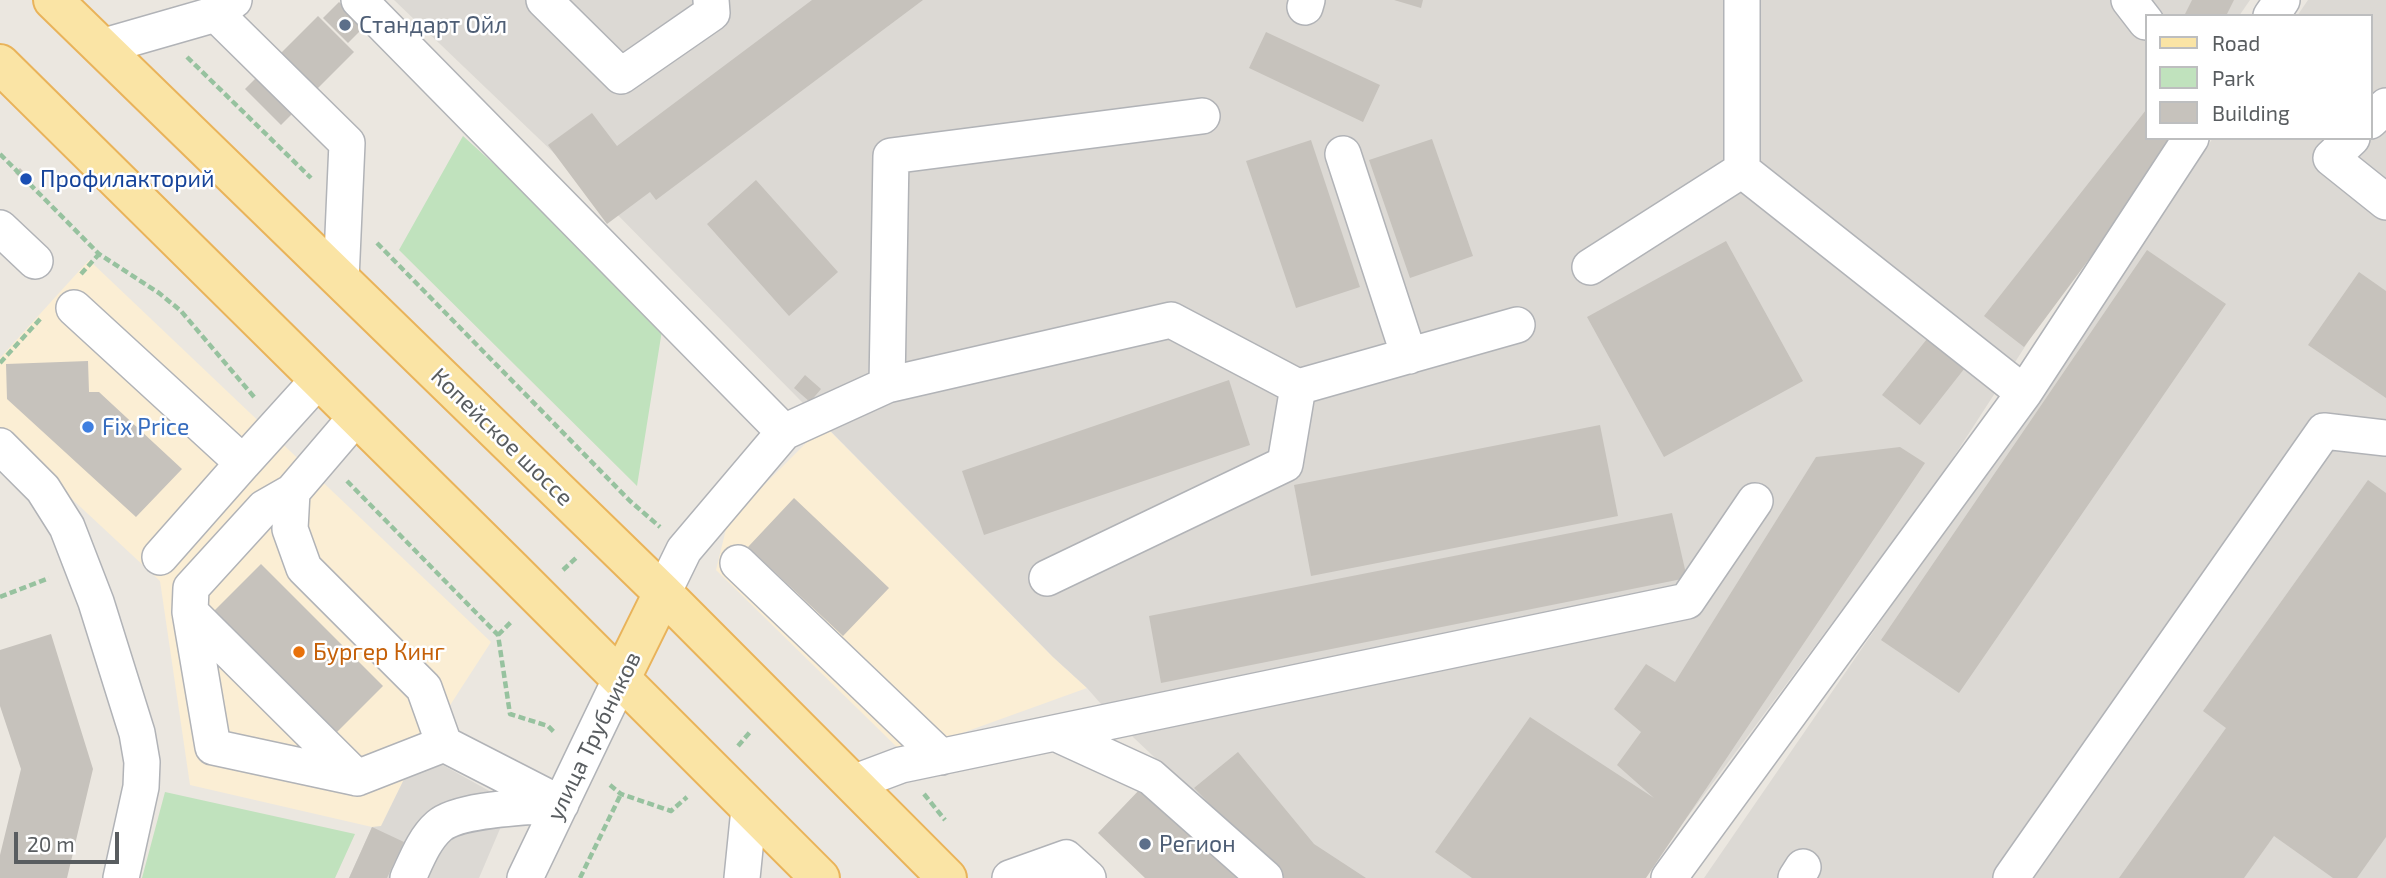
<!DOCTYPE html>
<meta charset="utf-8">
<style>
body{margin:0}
#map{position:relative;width:2386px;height:878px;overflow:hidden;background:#ebe7e0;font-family:"Exo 2",sans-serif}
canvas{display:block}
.legend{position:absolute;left:2145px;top:14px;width:228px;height:126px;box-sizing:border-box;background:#fff;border:2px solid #bdbebf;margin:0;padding:9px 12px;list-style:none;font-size:21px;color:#595d60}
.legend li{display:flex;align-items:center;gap:14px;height:35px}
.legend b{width:35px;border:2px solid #bdbebf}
.scale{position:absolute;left:14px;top:832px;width:105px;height:32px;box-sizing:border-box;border:4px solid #595d60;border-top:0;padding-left:9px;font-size:21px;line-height:24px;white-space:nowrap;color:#595d60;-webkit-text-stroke:5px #fff;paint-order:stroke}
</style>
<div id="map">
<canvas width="2386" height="878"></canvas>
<ul class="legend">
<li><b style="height:9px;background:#fae4a5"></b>Road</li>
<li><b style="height:19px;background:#c0e2bd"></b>Park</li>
<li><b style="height:19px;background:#c6c2bc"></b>Building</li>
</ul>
<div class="scale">20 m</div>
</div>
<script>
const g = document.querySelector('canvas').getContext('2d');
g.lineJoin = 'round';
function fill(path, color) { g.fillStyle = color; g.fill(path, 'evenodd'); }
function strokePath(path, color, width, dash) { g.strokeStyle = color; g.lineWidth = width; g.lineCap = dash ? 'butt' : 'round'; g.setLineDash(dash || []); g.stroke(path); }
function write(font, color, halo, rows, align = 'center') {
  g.font = font + ' "Exo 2",sans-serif'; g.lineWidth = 5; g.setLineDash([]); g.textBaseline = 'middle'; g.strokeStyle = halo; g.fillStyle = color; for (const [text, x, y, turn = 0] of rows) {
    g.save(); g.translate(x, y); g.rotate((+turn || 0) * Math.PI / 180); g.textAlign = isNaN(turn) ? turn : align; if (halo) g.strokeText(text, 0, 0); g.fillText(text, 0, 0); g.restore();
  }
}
const commercial = new Path2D(`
 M89 260 491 642 410 767 381 827H372L190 785 160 581 0 432V358Z
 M824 425 1053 657 1087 688 904 754 716 570 728 521Z`);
const industrial = new Path2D(`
 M394 0H2250L2239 16H2146V138H2160L1940 478 1642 878H1282L1115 720 1087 688 1053 657 604 201Z
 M2308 0H2386V878H1704L2213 138H2370V16H2297Z
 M439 763 511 803 479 878H349L372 827 381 826 410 767Z`);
const green = new Path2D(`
 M463 136 664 318 637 486 399 250Z
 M165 792 355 834 335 878H142Z`);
const building = new Path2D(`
 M812 0H923L656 200 650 192 607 224 548 145 592 113 617 146Z
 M1394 0H1423L1421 8Z
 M2192 0H2234L2226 16H2184Z
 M339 2 364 27 348 43 323 18Z
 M318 16 354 52 281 125 245 89Z
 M1266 32 1380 85 1363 122 1249 68Z
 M2146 110V138H2179L2024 347 1984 316Z
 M1432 139 1473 256 1410 278 1369 160Z
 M1311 140 1360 287 1296 308 1246 161Z
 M20 168 34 182 29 187 15 173Z
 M756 180 838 272 789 316 707 224Z
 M1726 241 1803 381 1664 457 1587 317Z
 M2147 250 2226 304 1959 693 1881 640Z
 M2359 272 2386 291V398L2308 345Z
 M1931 334 1968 364 1920 425 1882 395Z
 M88 361 89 392H99L182 469 136 517 7 399 6 364Z
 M805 375 821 389 810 402 794 388Z
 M1229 380 1250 445 984 535 962 471Z
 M1600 425 1618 516 1311 576 1294 485Z
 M1900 447 1925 463 1646 878H1472L1435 852 1530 717 1654 798 1617 765 1641 732 1614 709 1646 664 1675 682 1816 457Z
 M2368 480 2386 493V837L2357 878H2333L2274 836 2244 878H2119L2226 728 2203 711Z
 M794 498 889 588 843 636 748 547Z
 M1672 513 1687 578 1161 683 1149 616Z
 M261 564 383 686 331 738 209 616Z
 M51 634 93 769 67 878H0V855L21 769 0 706V650Z
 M1238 752 1314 844 1366 878H1282L1194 788Z
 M1142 787 1237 878H1145L1098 833Z
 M372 827 404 842 387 878H349Z`);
const path = new Path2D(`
 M187 57 311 178
 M0 154 99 254 159 293 181 311 255 398
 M377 243 630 501 660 527
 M81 274 99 254
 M0 363 42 317
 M347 481 498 635 510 714 548 726 555 733
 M563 570 577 557
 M0 597 49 578
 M498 635 512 621
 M738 746 750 732
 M610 785 621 794 671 811 687 797
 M924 794 945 820
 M580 878 621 794`);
const minor = new Path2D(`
 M359 0 784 432
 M544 0 621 76 712 13 711 0
 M2129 0 2146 22
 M1305 7 1307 0
 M216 14 347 143 341 280
 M2271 16 2282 0
 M101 47 216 14 234 0
 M2370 121 2386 106
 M2352 138 2331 158 2386 202
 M1343 154 1409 356
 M1742 170 2024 393
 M0 228 35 261
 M1590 267 1742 170V0
 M74 308 243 463 319 379
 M887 385 891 156 1202 116
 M357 416 292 492 290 529 304 568 424 688 444 744 561 804
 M0 446 43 489 67 527 96 602 137 733 142 762 141 787 121 878
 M292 492 264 508 191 588 190 612 213 747 357 778 444 744
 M160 557 243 463
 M738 563 941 757
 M1047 578 1285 464 1298 387
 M663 593 684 550 784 432 887 385 1171 320 1298 387 1517 325
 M190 612 357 778
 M1055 733 1151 777 1265 878
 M853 783 901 765 1687 601 1755 501
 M408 878C416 861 424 839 439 826 460 808 532 807 561 804
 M525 878 621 678
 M742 878 749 809
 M1010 878 1066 858 1088 878
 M1669 878 2024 393 2191 138
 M1796 878 1803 867
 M2011 878 2324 431 2386 438`);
const major = new Path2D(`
 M53 0 663 593 947 878
 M0 64 512 570 820 878
 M621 678 663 593`);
const markers = [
 [345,25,7,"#5c6f8a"],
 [26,179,7,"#1a4fb4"],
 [88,427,7,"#3f7fe0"],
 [299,652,7,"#e8710a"],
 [1145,844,7,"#5c6f8a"]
];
const serviceNames = [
 ["Стандарт Ойл",359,25],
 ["Регион",1159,844]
];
const transitNames = [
 ["Профилакторий",40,179]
];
const shopNames = [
 ["Fix Price",102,427]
];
const streetNames = [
 ["Копейское шоссе",502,437,44],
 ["улица Трубников",594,736,-64]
];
const foodNames = [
 ["Бургер Кинг",313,652]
];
fill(commercial, '#fbeed4');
fill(industrial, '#dcd9d4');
fill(green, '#c0e2bd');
fill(building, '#c6c2bc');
strokePath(minor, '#b1b3b7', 38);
strokePath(major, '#e9b35a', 42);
strokePath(path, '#97c29f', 4.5, [7, 3.5]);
strokePath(minor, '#fff', 35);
strokePath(major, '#fae4a5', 38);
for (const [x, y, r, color] of markers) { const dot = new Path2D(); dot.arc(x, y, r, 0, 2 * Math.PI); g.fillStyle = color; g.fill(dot); strokePath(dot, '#fff', 2.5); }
write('23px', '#4e5e75', '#fff', serviceNames, 'left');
write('23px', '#164399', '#fff', transitNames, 'left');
write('23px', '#366cbe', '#fff', shopNames, 'left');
write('23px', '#595d60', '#fff', streetNames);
write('23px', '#c56008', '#fff', foodNames, 'left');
</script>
